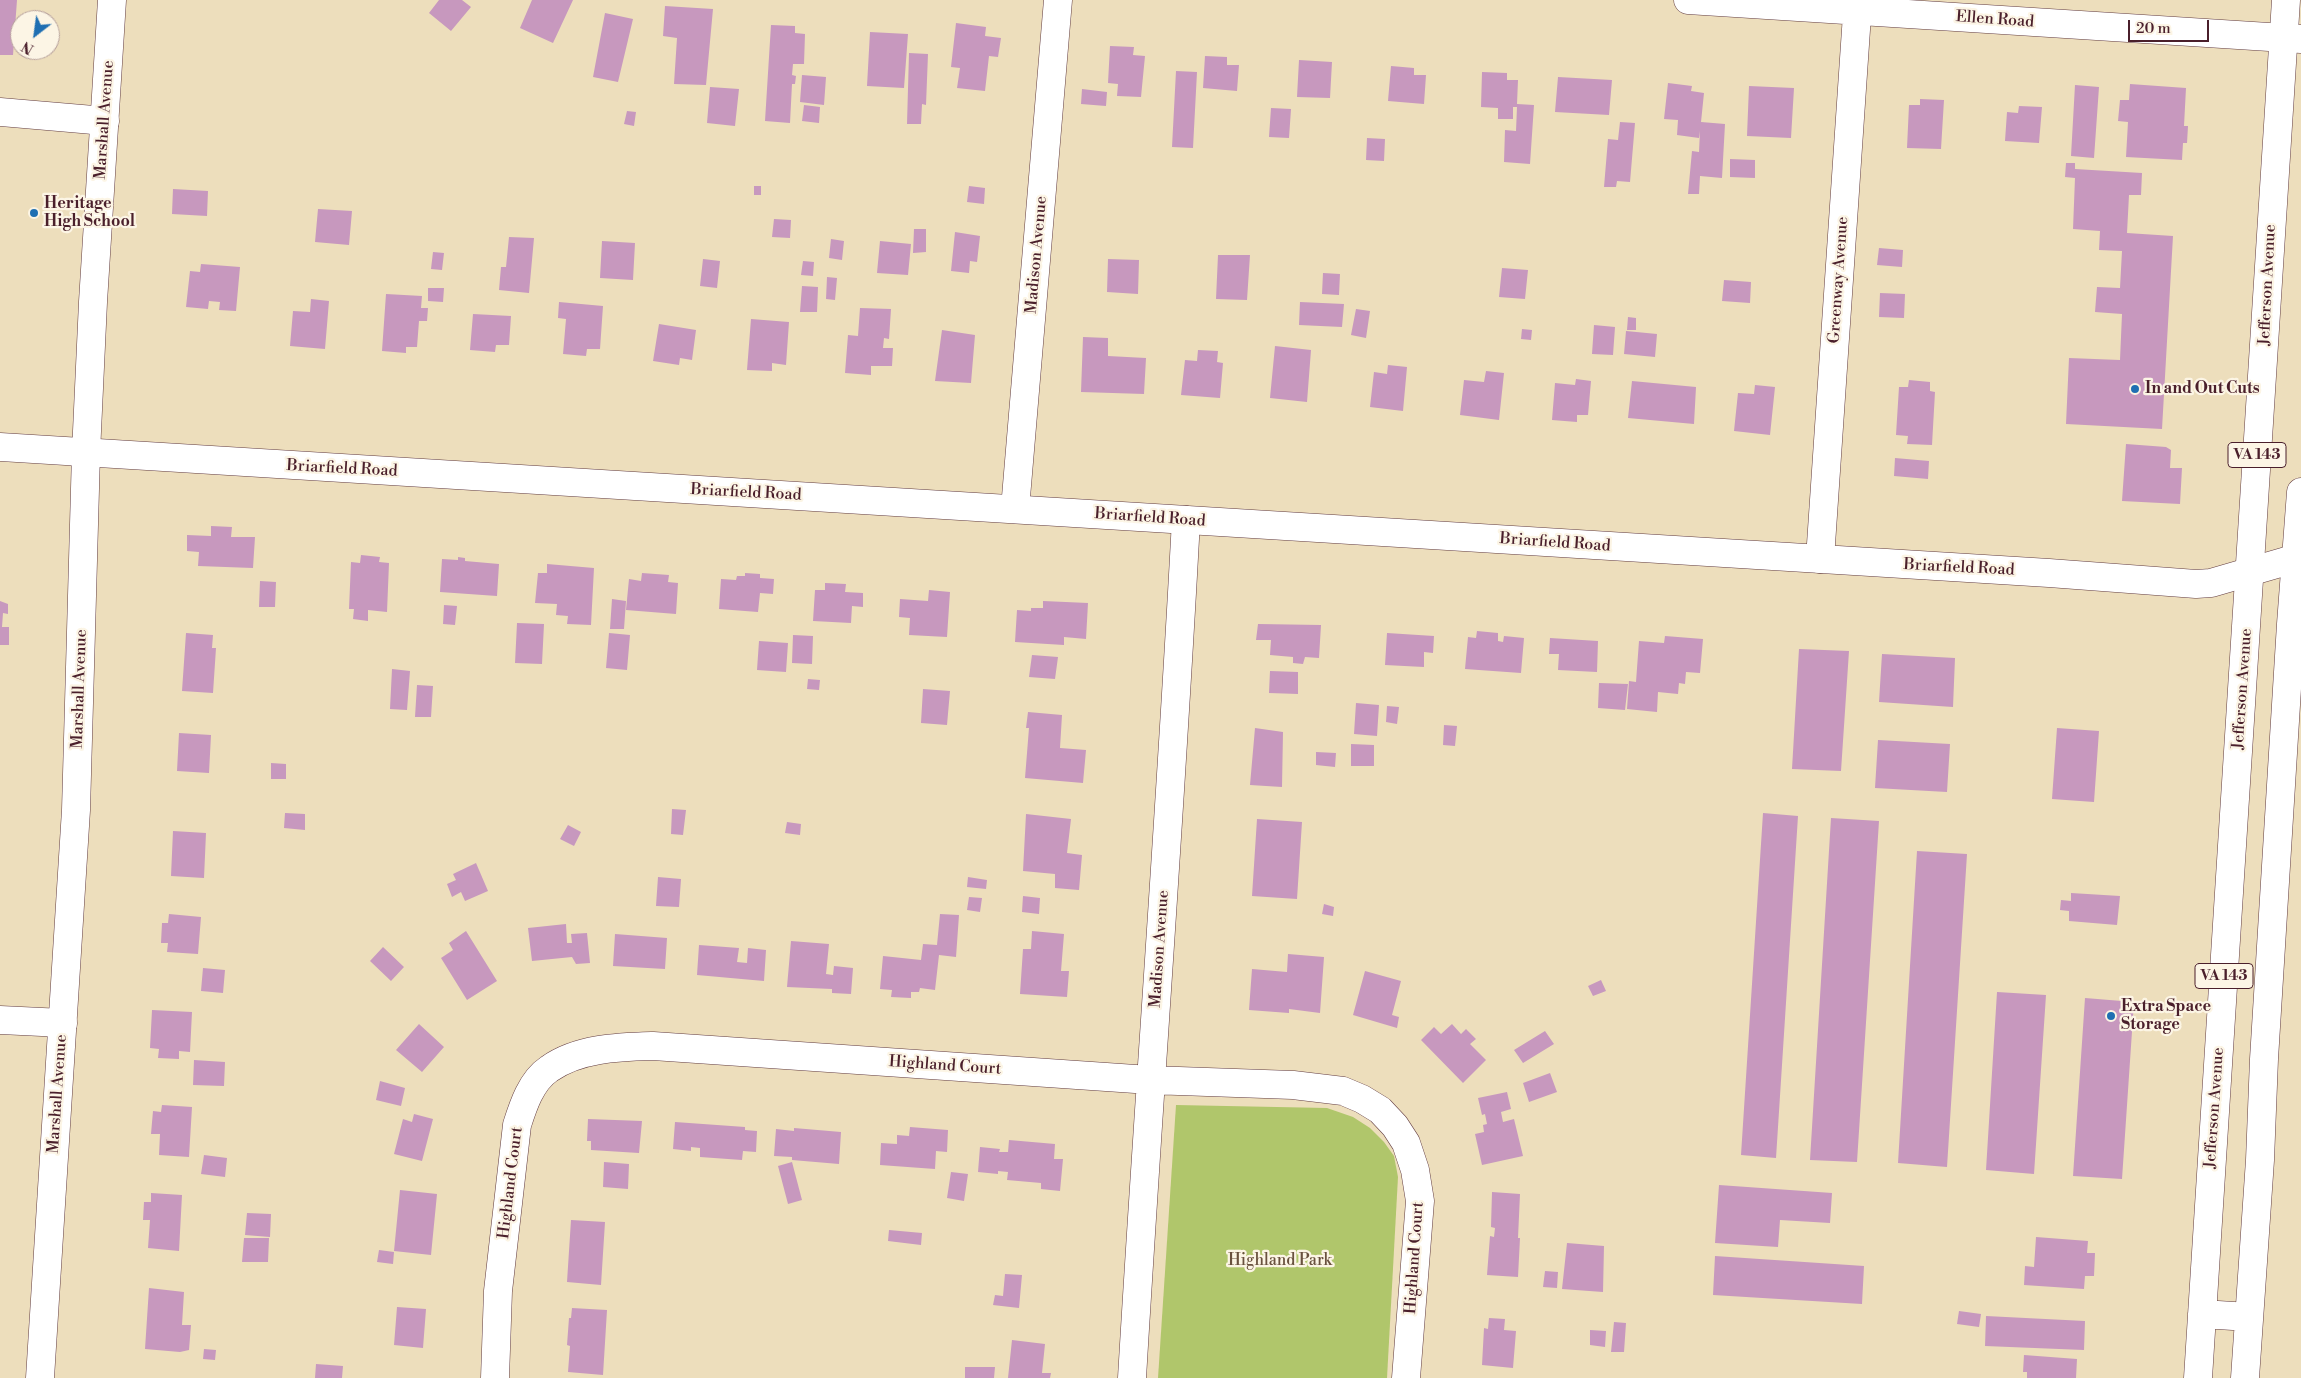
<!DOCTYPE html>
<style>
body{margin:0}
#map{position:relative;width:2301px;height:1378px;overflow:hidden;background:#eddebc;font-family:"Libre Bodoni",serif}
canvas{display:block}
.north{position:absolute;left:10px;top:10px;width:50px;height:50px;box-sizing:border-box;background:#fcf5e5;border:1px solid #b59f9b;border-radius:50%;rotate:210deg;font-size:14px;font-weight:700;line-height:20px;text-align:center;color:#4a1f2b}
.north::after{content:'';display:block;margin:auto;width:18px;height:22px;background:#1f6fb2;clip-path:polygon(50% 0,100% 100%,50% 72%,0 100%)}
.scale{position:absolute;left:2128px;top:20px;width:81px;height:22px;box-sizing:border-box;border:2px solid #4a1f2b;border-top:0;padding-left:6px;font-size:15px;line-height:18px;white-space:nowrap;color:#4a1f2b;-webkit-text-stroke:4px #fcf5e5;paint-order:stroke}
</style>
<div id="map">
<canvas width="2301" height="1378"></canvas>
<div class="north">N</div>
<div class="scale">20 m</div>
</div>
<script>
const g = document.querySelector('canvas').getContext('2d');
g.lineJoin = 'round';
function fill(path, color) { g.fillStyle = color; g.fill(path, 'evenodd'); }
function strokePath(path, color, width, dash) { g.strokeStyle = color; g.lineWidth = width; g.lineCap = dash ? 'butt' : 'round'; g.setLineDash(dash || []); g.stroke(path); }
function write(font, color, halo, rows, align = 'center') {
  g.font = font + ' "Libre Bodoni",serif'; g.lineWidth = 4.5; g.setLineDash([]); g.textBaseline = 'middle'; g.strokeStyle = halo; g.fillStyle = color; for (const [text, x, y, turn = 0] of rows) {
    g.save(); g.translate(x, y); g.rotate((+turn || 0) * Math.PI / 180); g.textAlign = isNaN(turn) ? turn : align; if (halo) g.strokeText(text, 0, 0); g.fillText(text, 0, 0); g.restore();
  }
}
const green = new Path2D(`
 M1176 1105 1327 1108 1353 1117 1370 1128 1384 1142 1394 1156 1398 1177 1387 1378H1158Z`);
const building = new Path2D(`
 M0 0H17L13 55H0Z
 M439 0H462L471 7 451 31 429 13Z
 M532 0H573L553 43 520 28Z
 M665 6 713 9 706 85 674 84 677 38 663 36Z
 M605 13 633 19 618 82 593 77Z
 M956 23 986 27 985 36 1001 38 998 57 989 56 985 91 957 88 960 68 951 67Z
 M771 25 795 26V33L805 34 804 64H793L792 75 796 76 795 84H792L790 123 765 121Z
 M870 32 908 34 904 88 867 86Z
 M1110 46 1134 47 1133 55 1145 56 1141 97 1117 96 1118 84 1108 83Z
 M909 53 928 54 926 105 922 104 921 124H907Z
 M1205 56 1227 57V65H1239L1237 91 1203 88Z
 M1299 60 1332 62 1330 98 1297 97Z
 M1391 66 1414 68V75H1426L1424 104 1388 101Z
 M1176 71 1197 72 1193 148 1172 147Z
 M1482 72 1507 73V80H1518L1517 104 1534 105 1530 164 1504 162 1505 130 1516 131 1517 107H1513V119H1498V108L1481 107Z
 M802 75 826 77 824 105 800 102Z
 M1558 77 1612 80 1609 115 1555 112Z
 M1668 83 1692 86 1691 91 1704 93 1701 122 1725 124 1722 178 1700 176 1699 194H1688L1692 151 1699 152 1700 131 1699 138 1677 135 1678 120 1664 119Z
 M2130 84 2186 88 2184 126H2188L2187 143H2183L2182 160 2126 157 2128 122 2118 121 2120 100H2129Z
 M2075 85 2099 87 2094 158 2071 156Z
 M1749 86 1794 88 1791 138 1747 136Z
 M710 87 739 89 735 126 707 123Z
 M1082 89 1107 92 1106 106 1081 104Z
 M1920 99 1944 100 1941 149 1907 148 1909 105H1920Z
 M804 105 820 107 819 123 802 121Z
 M2019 106 2042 107 2039 143 2005 141 2007 112 2018 113Z
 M1271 108 1291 109 1289 138 1269 137Z
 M627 111 636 112 634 126 624 124Z
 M1620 122 1635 123 1630 182 1617 181 1616 187H1604L1608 139 1618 140Z
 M1367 138 1385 139 1384 161 1366 160Z
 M1730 159 1755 160V178L1730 177Z
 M2066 163H2075V169L2142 173 2141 195H2129L2127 233 2173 236 2162 429 2066 424 2069 358 2120 360 2122 314 2095 312 2097 287 2120 288 2122 251 2099 250 2100 231 2073 229 2075 178 2065 177Z
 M754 186H761V195H754Z
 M969 186 985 188 984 204 967 202Z
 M173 189 208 191 207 216 172 214Z
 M318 209 352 211 349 245 315 242Z
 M774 219 791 220 790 238 772 237Z
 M914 229H926V252L913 253Z
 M955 232 980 236 977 262 970 261 969 273 951 271Z
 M509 237 534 238 529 293 499 290 501 267H506Z
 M831 239 844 241 842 260 829 258Z
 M602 241 635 243 633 280 600 278Z
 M880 241 911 244 908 275 877 273Z
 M1879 248 1903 250 1902 267 1877 265Z
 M433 252 444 253 442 270 431 269Z
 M1218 255H1250L1247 300 1216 299Z
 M703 259 720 261 717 288 700 286Z
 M1108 259 1139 260 1138 294 1107 292Z
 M803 261 814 262 813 276 801 275Z
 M201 264 240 267 236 311 219 310 220 302 209 301 208 309 186 307 190 271 200 272Z
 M1502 268 1528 270 1525 299 1499 297Z
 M1323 273 1340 274 1339 295 1322 294Z
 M827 277 837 278 835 300 826 299Z
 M1724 280 1751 282 1750 303 1722 301Z
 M802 286 818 287 817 312H800Z
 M428 288H444L443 302 428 301Z
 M1880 293 1905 294 1904 318 1879 317Z
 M386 294 422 296 421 308H428L427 321H419L417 347H406V353L382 351Z
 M311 299 329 301 325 349 290 346 293 311 310 312Z
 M559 302 603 306 600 349H587L586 356 563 354 566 319 558 318Z
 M1300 302 1344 304 1342 327 1299 325Z
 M860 308 891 309 889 339 884 338 883 348H893L892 366H871V375L845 373 848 335 858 336Z
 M1356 309 1370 311 1366 338 1351 335Z
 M473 314 511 316 509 345H496L495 352 470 350Z
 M1628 317 1636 318V330H1627Z
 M751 319 789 322 786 365 772 363V371L747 370Z
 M659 324 696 330 692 360 680 358 679 365 653 361Z
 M1594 325 1615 327 1613 355 1592 354Z
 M1522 329 1532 330 1531 340 1521 339Z
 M942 330 975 335 971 383 935 381Z
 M1626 331 1657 334 1655 357 1624 354Z
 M1083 337 1108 338V356L1146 358 1144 394 1081 392Z
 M1275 346 1311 350 1307 402 1270 398Z
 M1198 350 1218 351 1217 362 1223 363 1220 398 1181 395 1185 360 1197 361Z
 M1388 365 1407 367 1403 411 1370 407 1374 372 1387 374Z
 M1486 371 1504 373 1499 420 1460 415 1464 380 1484 382Z
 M1576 379 1591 381 1588 415H1577V422L1552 420 1555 383 1575 385Z
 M1909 380 1930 382V391L1935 392 1932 445 1907 444 1908 436 1896 435 1899 387H1908Z
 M1632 381 1696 387 1694 424 1628 418Z
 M1755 385 1775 387 1770 435 1734 431 1738 393 1754 394Z
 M2126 444 2166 447 2171 450 2170 468H2182L2180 504 2122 501Z
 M1895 458 1929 461 1928 479 1894 476Z
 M211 526 232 527 231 537H255L253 568 198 566 199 552 187 551V535L211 536Z
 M361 555 380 557 379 562 389 563 387 612 368 610V621L353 619 354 609H349L351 562 360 563Z
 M458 557 465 558V561L499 564 497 596 440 592 442 559 458 560Z
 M547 564 594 568 591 625 567 624 568 616 556 615 557 604 535 603 538 573H547Z
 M642 573 669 575 668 582 678 583 676 614 626 610 629 579 641 581Z
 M745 573 760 574V578L774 579 773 594 760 593 758 612 719 609 721 579 736 580 737 576H745Z
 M260 581 276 582 275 607H259Z
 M825 583 846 584 845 592 863 593V607L852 606 851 623 813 621 815 590H825Z
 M929 590 950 592 947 637 909 635 910 618 899 617 900 599 928 601Z
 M612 599 626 601 624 629H610Z
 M0 601 8 604V614L3 613 2 627H9V645H0Z
 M1043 601 1088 603 1086 639 1064 637V645L1015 642 1017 610 1031 611V608H1043Z
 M444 605 457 606 455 625 443 624Z
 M517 623 544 624 542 664 515 663Z
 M1258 624 1321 625 1319 658 1305 657 1303 664 1293 663V657L1270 655 1271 640H1256Z
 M1477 631 1498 633V641L1503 642 1504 636 1524 638 1521 673 1465 669 1468 637 1476 638Z
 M186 633 213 635 212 648H216L213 693 182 691Z
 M609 633 630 635 627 670 606 668Z
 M1387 633 1434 636 1433 653 1424 652V667L1385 665Z
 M793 635 813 636 812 664 792 663Z
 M1665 636 1703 639 1700 673 1686 672 1685 684 1679 683 1678 694 1658 692 1657 712 1627 709 1629 681 1636 682 1639 641 1664 643Z
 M1550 638 1598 641 1597 672 1558 670 1559 654H1549Z
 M759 641 788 643 786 672 757 670Z
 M1799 649 1849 651 1841 771 1792 769Z
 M1882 654 1955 658 1953 707 1879 702Z
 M1032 655 1058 657 1055 679 1029 677Z
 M392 669 410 671 407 710 390 709Z
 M1270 671 1298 672V694L1269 693Z
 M808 679 820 680 819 690 807 689Z
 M1599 683 1628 684 1625 710 1598 708Z
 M417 685 433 686 431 717H415Z
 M923 689 950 691 947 725 921 723Z
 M1356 703 1379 705 1377 736 1354 734Z
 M1387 706 1399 707 1397 724 1386 722Z
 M1028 712 1062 715 1060 748 1086 750 1083 783 1025 778 1029 728H1026Z
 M1444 725 1457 726 1455 746 1443 745Z
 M1255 728 1283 732 1282 787 1250 785Z
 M2057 728 2099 731 2094 802 2052 799Z
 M179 733 211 735 209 773 177 771Z
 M1878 740 1950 744 1947 792 1875 788Z
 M1351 744 1374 745V766H1351Z
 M1316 752 1336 753 1335 767 1316 765Z
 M271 763 286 764V779H271Z
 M672 809 686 810 683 835 671 834Z
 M285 813 305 814V830L284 828Z
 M1763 813 1798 816 1776 1158 1741 1155Z
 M1026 814 1071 819 1067 853 1082 855 1079 890 1055 888V874L1023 871Z
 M1831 818 1879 821 1857 1162 1810 1160Z
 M1257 819 1302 822 1297 899 1252 896Z
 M787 822 801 824 800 835 785 833Z
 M568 825 581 832 574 846 560 839Z
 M173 831 206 833 204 878 171 876Z
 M1917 851 1967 854 1947 1167 1898 1163Z
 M476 863 488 891 465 901 461 892 452 897 447 884 456 880 453 874Z
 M658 877 681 879 679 907 656 906Z
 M968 877 987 880 986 889 967 887Z
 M2071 893 2120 896 2117 925 2069 921V911L2060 910 2061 900 2071 901Z
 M1023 896 1040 898 1039 914 1022 912Z
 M969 897 982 898 980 912 967 910Z
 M1324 904 1334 907 1333 916 1322 914Z
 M169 914 201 917 198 954 167 952 168 943H161L162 923H168Z
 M940 914 959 915 956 957 939 955 935 990 920 988 919 992H911V998L891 997 892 990 880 989 883 956 921 960 923 944 937 945Z
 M566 924 567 943H572L571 934 587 933 590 963 576 964 572 957 532 961 528 928Z
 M466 931 497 981 467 1000 441 958 453 950 449 943Z
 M1032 931 1064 934 1061 971H1069L1067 997 1020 994 1023 949H1031Z
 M615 934 667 938 665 969 613 966Z
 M791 941 829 944 826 974 833 975 834 966 853 968 851 994 832 993V989L787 987Z
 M699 945 739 948 737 962 747 963 748 948 766 950 764 981 697 975Z
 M383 947 404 967 391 981 370 961Z
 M1288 954 1324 957 1320 1013 1289 1009V1013L1249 1010 1252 969 1287 972Z
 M203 968 225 970 223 993 201 991Z
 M1365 971 1401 981 1392 1015 1399 1017 1397 1028 1353 1015Z
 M1601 980 1606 991 1593 996 1588 986Z
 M1997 992 2046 995 2034 1174 1986 1170Z
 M2085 998 2134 1002 2122 1179 2073 1176Z
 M152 1010 192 1012 190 1052 179 1051V1059L158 1058 159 1049 150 1048Z
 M419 1024 444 1047 422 1072 396 1050Z
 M1452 1024 1461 1034 1466 1029 1476 1039 1470 1044 1486 1060 1463 1083 1421 1040 1434 1027 1441 1034Z
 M1545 1031 1554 1044 1523 1063 1514 1050Z
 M194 1060 225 1062 224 1086 193 1085Z
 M1550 1073 1557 1092 1529 1102 1523 1083Z
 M380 1081 405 1088 401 1106 376 1100Z
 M1507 1092 1511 1109 1501 1112 1503 1122 1514 1119 1523 1156 1482 1165 1475 1134 1484 1132 1483 1125 1487 1124 1485 1114 1482 1115 1478 1098Z
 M162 1105 192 1107 189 1157 159 1155 160 1134H151L153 1111 161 1112Z
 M414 1114 433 1119 422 1161 394 1154 403 1119 412 1122Z
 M588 1119 642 1121 639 1153 591 1150V1141H587Z
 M675 1122 745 1127V1130L757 1131 756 1152 743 1151 742 1160 700 1157V1148L691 1147V1151L673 1149Z
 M910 1127 948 1130 947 1152 936 1151 935 1169 880 1165 881 1143 897 1144V1135L909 1136Z
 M794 1128 841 1132 839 1164 792 1160V1157L774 1156 776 1129 794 1131Z
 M1009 1140 1055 1144 1054 1159H1063L1060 1191 1041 1189V1183L1007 1180 1008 1172 998 1171V1174L978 1172 980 1147 1000 1149 999 1152H1008Z
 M204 1155 227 1158 225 1177 201 1174Z
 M604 1162 629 1164 628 1189 603 1187Z
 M792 1162 802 1200 788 1204 778 1166Z
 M951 1172 968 1174 964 1201 947 1198Z
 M1719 1185 1832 1193 1830 1223 1780 1220 1778 1247 1715 1243Z
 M400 1190 437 1194 431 1255 394 1251Z
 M1492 1192 1520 1194 1518 1238H1520L1518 1277 1487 1275 1490 1236 1494 1237 1495 1228 1491 1227Z
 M151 1193 182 1195 179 1251 148 1248 150 1220H143L144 1202H151Z
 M247 1213 271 1214 270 1237 245 1235Z
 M571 1220 605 1222 601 1285 567 1282Z
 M889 1230 922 1233 921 1245 888 1241Z
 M2036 1237 2088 1241 2087 1253H2095L2094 1276H2085L2084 1289 2024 1285 2025 1266 2034 1267Z
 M244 1238H269L268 1262H242Z
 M1567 1243 1604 1246 1603 1292 1562 1289Z
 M379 1250 394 1252 393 1264 377 1262Z
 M1715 1256 1864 1266 1862 1304 1713 1295Z
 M1545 1271 1558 1272 1557 1288 1543 1287Z
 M1005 1274 1022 1275 1019 1308 993 1305 995 1295 1003 1296Z
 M149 1288 184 1292 182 1325H191L189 1350 180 1352 145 1349Z
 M397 1307 426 1309 423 1348 394 1345Z
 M572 1308 607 1310 603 1375 568 1372 570 1346 567 1345 569 1318H571Z
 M1959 1311 1981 1314 1979 1327 1957 1324Z
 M1986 1316 2085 1321 2084 1350 1985 1346Z
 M1489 1318 1505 1319 1504 1330 1516 1331 1513 1368 1482 1365 1484 1328 1488 1329Z
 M1614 1322 1626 1323 1624 1352H1611Z
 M1590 1330 1606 1331 1605 1347 1590 1345Z
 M1012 1340 1045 1344 1042 1373H1051L1050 1378H1008Z
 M204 1349 216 1350 215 1360 203 1359Z
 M2024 1355 2077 1359 2076 1378H2027V1372H2023Z
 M316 1364 343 1366 342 1378H315Z
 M965 1367H995L994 1378H965Z`);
const minor = new Path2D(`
 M1688 0 2301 39
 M0 112 105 121
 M1015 509 1058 0
 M1820 559 1858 0
 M0 1020 63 1023
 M495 1378 498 1291 517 1125C523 1106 531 1081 549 1069 578 1048 619 1047 653 1046L1150 1080 1293 1085 1343 1091 1362 1099 1380 1110 1395 1126 1406 1143 1415 1170 1420 1201 1406 1378
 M1132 1378C1149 1092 1171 806 1186 520`);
const tertiary = new Path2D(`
 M40 1378 76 810 86 453 93 302 112 0`);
const secondary = new Path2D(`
 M0 447 2049 573 2196 584 2211 583 2297 558`);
const primary = new Path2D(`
 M2202 1314 2249 1317
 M2198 1378 2286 0
 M2245 1378 2260 1160 2264 1059 2291 624 2301 492`);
const markers = [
 [34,213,5,"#1f6fb2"],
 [2135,389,5,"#1f6fb2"],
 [2111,1016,5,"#1f6fb2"]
];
const shields = [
 [2257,455,58],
 [2224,976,58]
];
const shieldNames = [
 ["VA 143",2257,455],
 ["VA 143",2224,976]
];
const streetNames = [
 ["Ellen Road",1995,20,4],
 ["Marshall Avenue",105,120,-86],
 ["Madison Avenue",1037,255,-85],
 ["Greenway Avenue",1839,280,-86],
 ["Jefferson Avenue",2268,285,-87],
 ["Briarfield Road",342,469,3],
 ["Briarfield Road",746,493,3],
 ["Briarfield Road",1150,518,4],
 ["Briarfield Road",1555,543,4],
 ["Briarfield Road",1959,568,3],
 ["Marshall Avenue",80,689,-88],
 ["Jefferson Avenue",2243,689,-86],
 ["Madison Avenue",1160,949,-86],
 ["Highland Court",945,1066,4],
 ["Marshall Avenue",58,1094,-86],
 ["Jefferson Avenue",2215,1108,-86],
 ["Highland Court",511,1183,-83],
 ["Highland Court",1415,1258,-86]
];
const poiNames = [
 ["Heritage",44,204],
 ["High School",44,222],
 ["In and Out Cuts",2145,389],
 ["Extra Space",2121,1007],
 ["Storage",2121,1025]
];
const parkNames = [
 ["Highland Park",1280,1261]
];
fill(green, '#b0c66b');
fill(building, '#c798be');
strokePath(minor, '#623c41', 29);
strokePath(tertiary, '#623c41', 29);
strokePath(secondary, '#623c41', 29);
strokePath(primary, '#623c41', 29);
strokePath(minor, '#fff', 28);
strokePath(tertiary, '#fff', 28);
strokePath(secondary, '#fff', 28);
strokePath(primary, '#fff', 28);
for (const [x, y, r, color] of markers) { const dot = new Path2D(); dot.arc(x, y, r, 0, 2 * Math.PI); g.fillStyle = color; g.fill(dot); strokePath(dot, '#fcf5e5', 2); }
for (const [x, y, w] of shields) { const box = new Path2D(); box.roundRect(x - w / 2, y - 12.5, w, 25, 4); g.fillStyle = '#fcf5e5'; g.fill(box); strokePath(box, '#4a1f2b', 1); }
write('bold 15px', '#4a1f2b', null, shieldNames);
write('16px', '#4a1f2b', '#fcf5e5', streetNames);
write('bold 16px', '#4a1f2b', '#fcf5e5', poiNames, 'left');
write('16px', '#69513e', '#fcf5e5', parkNames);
</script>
